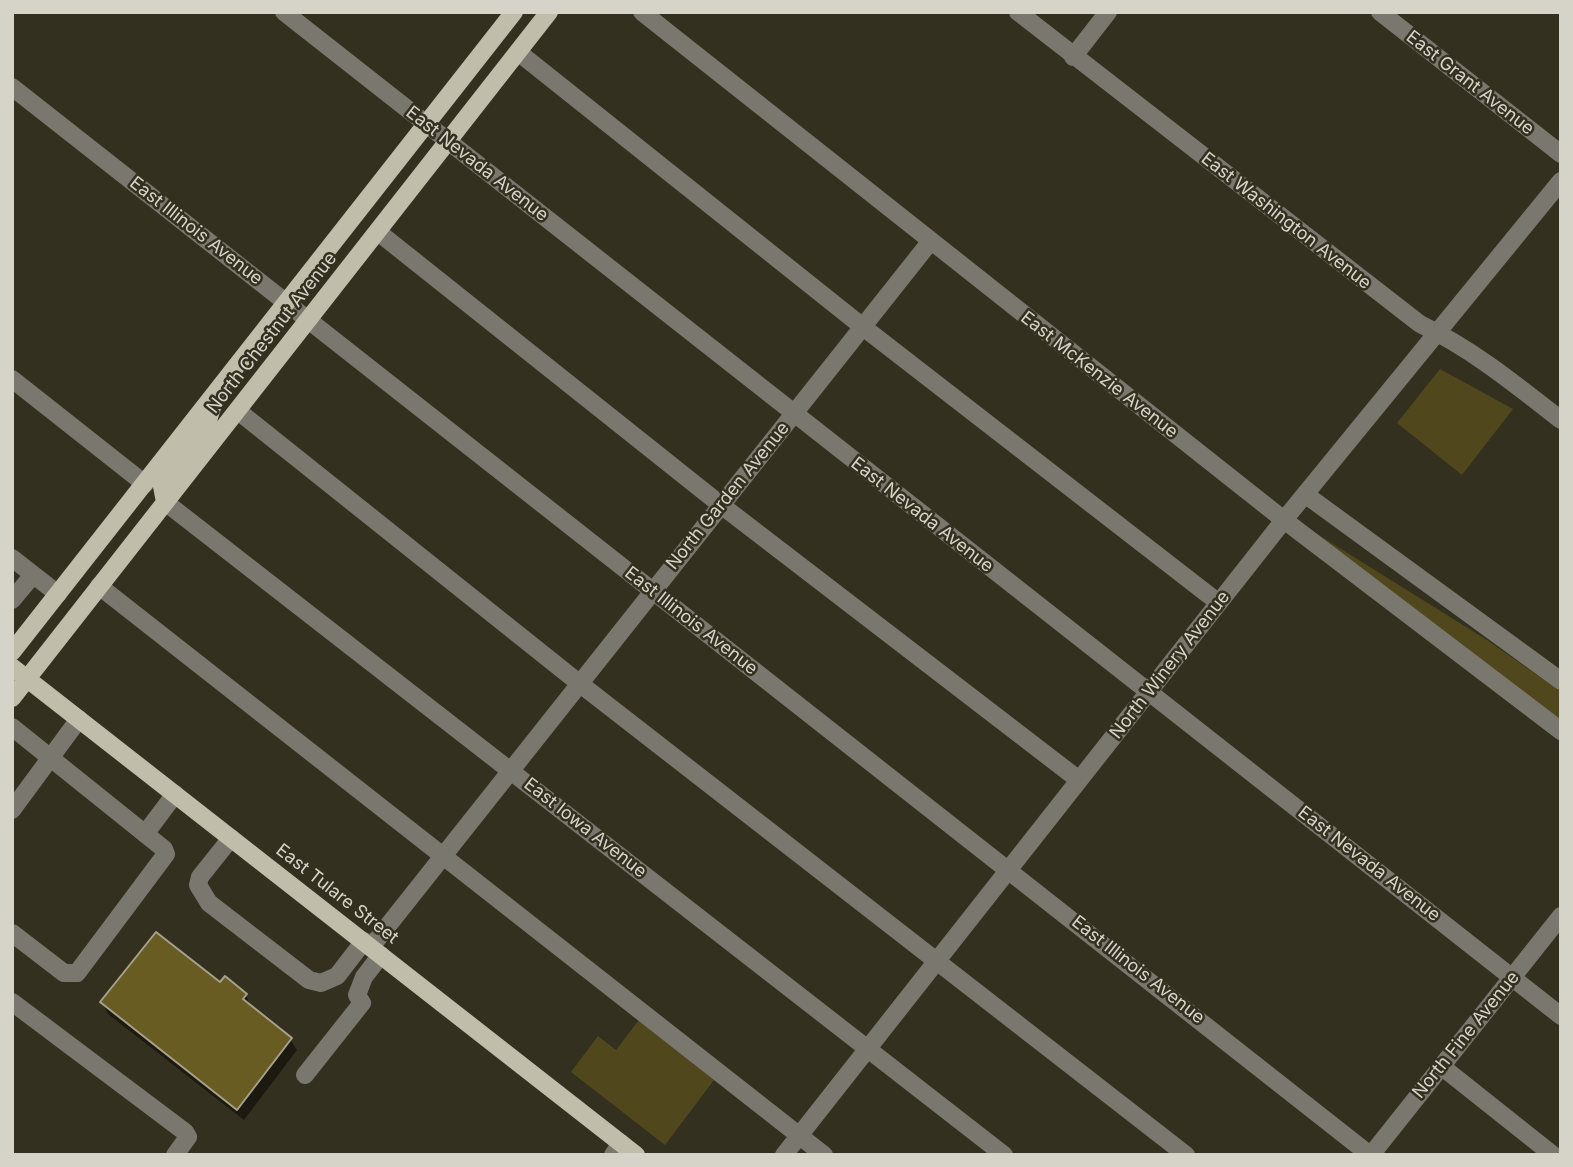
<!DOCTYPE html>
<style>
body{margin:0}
#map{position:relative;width:1573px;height:1167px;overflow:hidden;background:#34301f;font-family:Inter,sans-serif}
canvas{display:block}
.frame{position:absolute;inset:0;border:14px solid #d6d4c9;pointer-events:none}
</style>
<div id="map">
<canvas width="1573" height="1167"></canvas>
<div class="frame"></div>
</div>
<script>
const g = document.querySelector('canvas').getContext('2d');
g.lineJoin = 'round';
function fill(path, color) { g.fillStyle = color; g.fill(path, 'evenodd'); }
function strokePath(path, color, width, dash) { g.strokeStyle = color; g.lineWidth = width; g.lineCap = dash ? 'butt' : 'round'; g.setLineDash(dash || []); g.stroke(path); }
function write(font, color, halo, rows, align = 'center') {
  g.font = font + ' Inter,sans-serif'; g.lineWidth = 5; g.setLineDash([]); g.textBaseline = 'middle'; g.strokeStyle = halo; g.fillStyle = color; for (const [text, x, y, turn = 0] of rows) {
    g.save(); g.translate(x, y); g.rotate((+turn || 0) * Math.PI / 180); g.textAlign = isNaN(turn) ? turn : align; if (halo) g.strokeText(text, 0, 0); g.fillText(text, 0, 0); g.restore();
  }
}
const green = new Path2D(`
 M1440 369 1513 409 1462 475 1397 423Z
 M1309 529 1487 640 1560 691 1561 723Z
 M639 1020 714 1080 665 1145 571 1072 598 1036 616 1050Z`);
const shadow = new Path2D(`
 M220 984 246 995 251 1008 290 1039 297 1050 244 1120 108 1014 102 1002Z`);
const building = new Path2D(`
 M156 932 220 982 225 976 247 994 243 999 292 1038 237 1110 100 1002Z`);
const minor = new Path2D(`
 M284 12 1561 1016
 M642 12 1284 520 1561 731
 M1018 12 1420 324C1472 349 1515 384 1561 420
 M1380 12 1561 154
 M518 52 863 327 1219 603
 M1073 57 1108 12
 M12 87 1370 1155
 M378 232 721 505 1079 780
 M12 379 145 484
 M238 411 579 683 1186 1155
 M1306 495 1561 681
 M165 502 1004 1155
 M12 558 58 594
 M99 586 824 1155
 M12 600 33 575
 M12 727 164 849 166 854 77 973H64L12 933
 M12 810 79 719
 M145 834 175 794
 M231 838 200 877 198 885 209 903 309 980 321 983 337 976 364 941
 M371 947 930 242
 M12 1002 185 1132 188 1137 175 1155
 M1441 1066 1553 1155
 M305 1075 362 1003 357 995 364 977 381 955
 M613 1155 621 1143
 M784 1155 1284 520 1561 181
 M1371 1155 1561 916`);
const major = new Path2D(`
 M165 502 162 486 207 424 214 401
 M12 652 514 12
 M12 667 636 1155
 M12 698 549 12`);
const streetNames = [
 ["East Grant Avenue",1470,83,38],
 ["East Nevada Avenue",477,164,38],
 ["East Washington Avenue",1286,221,38],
 ["East Illinois Avenue",196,231,38],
 ["North Chestnut Avenue",272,333,-52],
 ["East McKenzie Avenue",1099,375,38],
 ["North Garden Avenue",728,496,-51],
 ["East Nevada Avenue",922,515,38],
 ["East Illinois Avenue",691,621,38],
 ["North Winery Avenue",1170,665,-52],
 ["East Iowa Avenue",585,828,38],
 ["East Nevada Avenue",1369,864,38],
 ["East Tulare Street",337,894,38],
 ["East Illinois Avenue",1138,970,38],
 ["North Fine Avenue",1466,1035,-51]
];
fill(green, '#50471d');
fill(shadow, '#0007');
fill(building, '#695c23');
strokePath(building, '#a6a18d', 2);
strokePath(minor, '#79776e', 18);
strokePath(major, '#c1bdab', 18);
write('18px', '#d6d4c9', '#34301f', streetNames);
</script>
